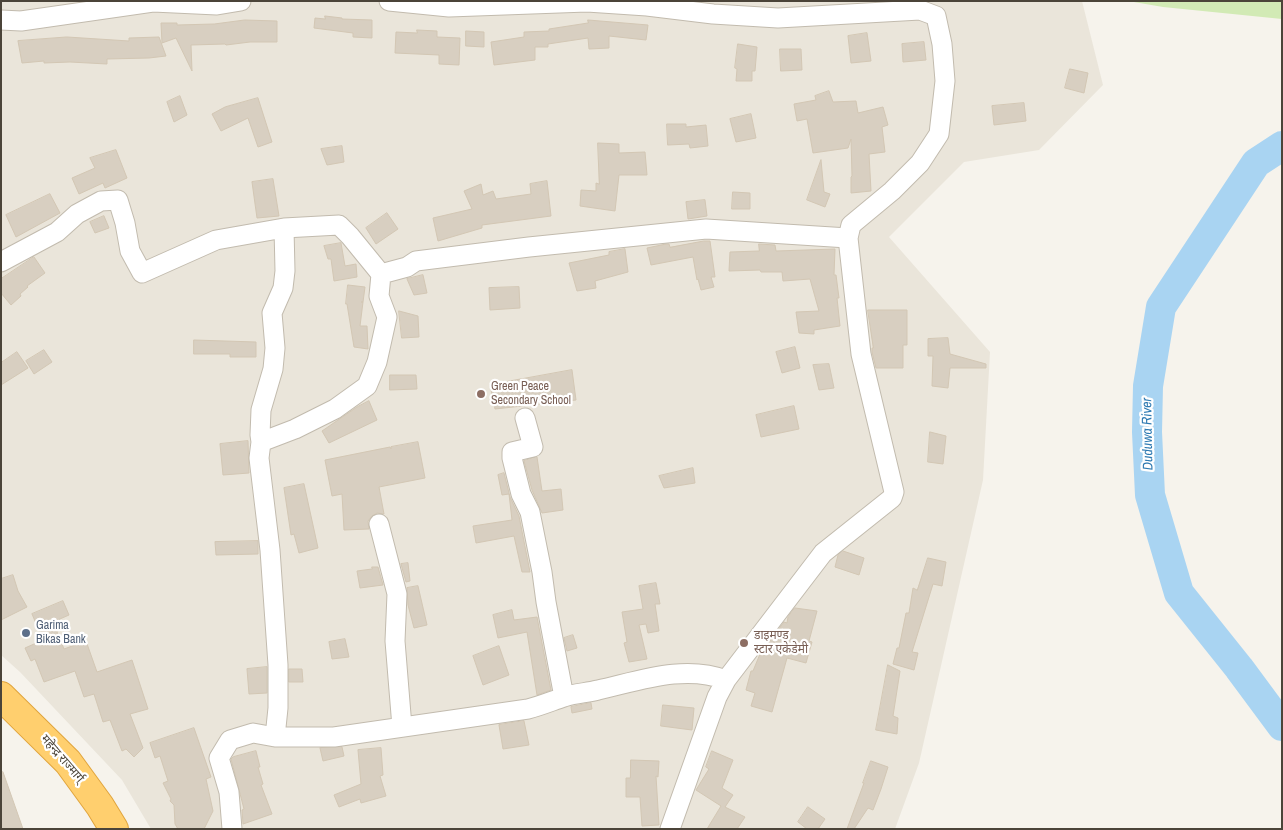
<!DOCTYPE html>
<meta charset="utf-8">
<style>
body{margin:0}
#map{position:relative;width:1283px;height:830px;overflow:hidden;background:#f6f3ec;font-family:"Archivo Narrow",sans-serif}
canvas{display:block}
.frame{position:absolute;inset:0;border:2px solid #4b4439;pointer-events:none}
</style>
<div id="map">
<canvas width="1283" height="830"></canvas>
<div class="frame"></div>
</div>
<script>
const g = document.querySelector('canvas').getContext('2d');
g.lineJoin = 'round';
function fill(path, color) { g.fillStyle = color; g.fill(path, 'evenodd'); }
function strokePath(path, color, width, dash) { g.strokeStyle = color; g.lineWidth = width; g.lineCap = dash ? 'butt' : 'round'; g.setLineDash(dash || []); g.stroke(path); }
function write(font, color, halo, rows, align = 'center') {
  g.font = font + ' "Archivo Narrow","Noto Sans Devanagari",sans-serif'; g.lineWidth = 4.5; g.setLineDash([]); g.textBaseline = 'middle'; g.strokeStyle = halo; g.fillStyle = color; for (const [text, x, y, turn = 0] of rows) {
    g.save(); g.translate(x, y); g.rotate((+turn || 0) * Math.PI / 180); g.textAlign = isNaN(turn) ? turn : align; if (halo) g.strokeText(text, 0, 0); g.fillText(text, 0, 0); g.restore();
  }
}
const residential = new Path2D(`
 M1 1H1082L1103 85 1039 150 964 162 889 237 990 352 983 480 919 763 895 829H151L122 780 20 672 1 655Z`);
const green = new Path2D(`
 M1128 1H1282V19L1163 7Z`);
const river = new Path2D(`
 M1282 146 1256 163 1161 307 1148 386 1147 432 1150 495 1179 593 1239 668 1282 726`);
const building = new Path2D(`
 M325 16 342 18V19L372 20V38L353 37V33L314 28 315 18 325 19Z
 M245 20 277 21V42H250L226 45 225 44 191 45 192 71 176 38 162 43 161 23H177V25L214 24Z
 M588 20 648 25 646 40 609 36V48L589 49 588 38 548 44V47H535V60L494 65 491 42 524 37V32L549 31V29L588 23Z
 M417 30 437 31V37L460 38 459 65 439 64V55L395 53 396 32 417 33Z
 M466 31 484 32V47L466 46Z
 M867 33 871 61 851 63 848 36Z
 M67 37 129 41V38L159 37 166 56 149 58 107 59V64L70 62 44 63V61L22 63 18 41Z
 M924 42 926 60 903 62 902 44Z
 M738 44 757 47 755 71H752V81H736L737 69 735 68Z
 M780 49H801L802 70 781 71Z
 M1070 69 1088 73 1084 93 1065 88Z
 M829 91 833 102 856 101 858 113 883 107 888 125 882 127 885 152 869 154 871 191 851 193V177L852 176 851 139 848 148 813 153 807 119 797 121 794 104 816 100 815 96Z
 M180 96 187 115 174 122 167 102Z
 M258 98 272 142 258 147 248 118 221 131 212 114 225 107Z
 M1024 103 1026 121 994 125 992 106Z
 M751 114 756 138 736 142 730 119Z
 M667 124H686V127L706 125 708 146 690 148 689 144 668 145Z
 M598 143 619 144V153L645 152 647 175H619L615 211 580 206 581 190 596 191V183L599 184Z
 M342 146 344 162 327 165 321 149Z
 M116 150 127 178 105 188 103 183 79 194 72 178 95 168 90 158Z
 M821 160 824 192 830 194 825 207 807 200Z
 M273 179 279 216 257 218 252 182Z
 M547 181 551 216 482 225V228L438 241 433 218 472 209 464 191 481 184 483 195 493 191 496 199 531 194 530 184Z
 M733 192 750 193V209H732Z
 M50 194 60 213 16 237 6 215Z
 M705 200 707 216 688 219 686 202Z
 M387 213 398 229 376 244 366 228Z
 M104 216 109 228 95 233 90 222Z
 M704 241H710L715 277H711L714 287 701 290 698 279 697 280 693 257 651 265 647 248 666 244H669L670 247Z
 M341 243 345 266 356 264 357 277 334 281 331 259H328L324 246Z
 M759 244 775 245 776 251 835 249 834 275H836L839 298H837L840 326 814 330V334L799 333 796 312 819 311 810 279 783 281 782 272H761L760 270 729 271 730 252 759 251Z
 M625 249 628 272 595 281 596 288 577 291 569 263 609 255V252Z
 M34 257 45 273 27 286 28 287 20 294 21 296 11 305 1 293V279Z
 M423 275 427 293 414 295 407 279Z
 M348 285 365 287 363 302H361H363L360 326H367L368 349 354 347 347 304H346Z
 M519 287 520 308 490 310 489 288Z
 M868 310H907V345H903V368H876L872 352V348H873Z
 M399 311 418 316 419 337 402 338Z
 M948 338 950 354 986 364V368H950L948 388 932 386 933 356H928V339Z
 M194 340 256 342V357H230V354H194Z
 M795 347 800 368 782 373 776 352Z
 M44 350 52 362 34 374 26 361Z
 M17 352 28 368 1 385V363Z
 M829 364 834 388 819 390 813 365Z
 M572 370 576 400 495 409 490 385Z
 M390 375H416L417 389 390 390Z
 M369 401 377 420 329 443 322 431 357 407Z
 M794 406 799 429 761 437 756 415Z
 M930 432 946 436 943 464 928 462Z
 M248 441 249 473 223 475 220 444Z
 M418 442 425 478 379 487 384 514 377 513 372 516 368 521 369 529 344 530 342 494 332 496 325 460 390 447 391 449V447Z
 M537 457 542 491 561 489 563 510 542 513 532 490 524 461Z
 M693 468 695 483 664 488 659 476Z
 M504 473 510 497 519 516 530 572H522L514 536 476 543 473 526 512 520 509 494 502 495 498 475Z
 M304 484 318 548 299 553 294 534 291 535 284 488Z
 M258 541V554L216 555 215 542Z
 M843 551 864 558 859 575 835 567 838 555Z
 M928 558 946 562 942 586 933 584 912 652 918 653 914 670 893 664 897 648H899L906 613H909L913 588 917 590Z
 M408 563 410 581 406 582 401 564Z
 M372 567H378L383 585 360 588 357 571 372 569Z
 M13 575 18 591 27 607 1 620V579Z
 M656 583 660 604H655L659 631 648 633 646 624 639 625 647 659 629 662 624 643 627 642 622 612 643 609 639 586Z
 M418 586 427 625 414 628 408 605 407 588Z
 M63 601 69 615 53 622 64 649 86 641 97 672 132 660 148 709 130 714 143 748 134 757 126 749 122 751 110 720 103 722 94 694 84 697 75 671 44 682 35 659 31 661 25 648 43 640 32 614Z
 M795 608 817 611 809 641 812 642 806 663 787 658 772 712 751 706 755 693 746 690 751 671H753L760 654 784 622 787 623 788 617Z
 M512 610 514 620 537 617 551 690 537 695 527 632 498 638 493 615Z
 M573 635 577 648 567 651 564 638Z
 M345 639 349 657 332 659 329 642Z
 M499 646 509 675 483 685 473 656Z
 M888 665 900 671 893 716 898 718 897 734 876 730Z
 M267 667V693L249 694 247 669Z
 M289 669H302L303 682H289Z
 M591 703 592 709 572 713 571 707Z
 M663 705 694 708 692 730 661 726Z
 M524 721 529 745 503 749 499 725Z
 M194 728 211 777 206 779 213 811 204 829H178L175 824 174 805 170 801 171 799 163 783 168 781 160 756 155 758 150 743Z
 M342 747 344 756 323 761 320 748Z
 M381 748 383 775 380 776 386 796 361 803 360 799 339 807 334 795 361 784 358 750Z
 M256 751 260 767H258L263 784 261 785 272 814 243 824 242 810 244 809 231 759 233 757Z
 M712 751 733 760 722 788 733 795 725 807 745 817 737 829H707L721 806 696 790 709 769 706 767Z
 M631 760 659 761 658 777 656 776 659 825 642 826 640 797H626V778H630Z
 M871 761 888 767 881 789 873 810 868 808 854 829H847L864 783H863Z
 M3 772 23 829H1V773Z
 M808 807 825 819 818 829H807L798 822Z`);
const minor = new Path2D(`
 M389 1 449 7 587 2 647 6 713 14 778 18 920 10 936 16 942 44 945 81 939 134 920 163 892 191 851 225 848 238 861 354 894 492 892 498 823 553 726 680 717 697 670 829
 M1 20 21 21 153 2 217 5 241 1
 M1 262 57 232 77 214 101 201 118 200 125 223 130 251 142 273 216 240 284 228 339 225 350 236 381 274
 M525 418 533 447 512 452V458L521 494 530 512 542 572 546 602 564 697
 M261 442 295 429 335 409 367 386 377 362 387 317 379 296 381 274 407 267 416 261 529 247 706 229 848 238
 M379 524 397 594 395 641 402 727
 M275 737H334L528 709C540 706 552 701 564 697 575 693 587 693 598 690 639 681 684 664 726 680
 M232 829 229 792 219 758 230 740 253 733 275 737 278 708V665L270 550 259 458 261 442 260 435 261 410 273 369 275 348 272 313 283 288 285 271 284 228`);
const highway = new Path2D(`
 M1 696 68 762 100 806 114 829`);
const markers = [
 [481,394,5,"#8d6e63"],
 [26,633,5,"#5c6f8a"],
 [744,643,5,"#8d6e63"]
];
const educationNames = [
 ["Green Peace",491,387],
 ["Secondary School",491,401],
 ["डाइमण्ड",754,636],
 ["स्टार एकेडेमी",754,650]
];
const serviceNames = [
 ["Garima",36,626],
 ["Bikas Bank",36,640]
];
const streetNames = [
 ["महेन्द्र राज्मार्ग्",62,759,49]
];
const waterNames = [
 ["Duduwa River",1148,434,-91]
];
fill(residential, '#eae5da');
fill(green, '#d2eab5');
strokePath(river, '#a9d4f2', 30);
fill(building, '#d8cfc1');
strokePath(building, '#d3c7b4', 1);
strokePath(minor, '#c2bbae', 21);
strokePath(highway, '#e0a43c', 30);
strokePath(minor, '#fff', 19);
strokePath(highway, '#ffcf6e', 28);
for (const [x, y, r, color] of markers) { const dot = new Path2D(); dot.arc(x, y, r, 0, 2 * Math.PI); g.fillStyle = color; g.fill(dot); strokePath(dot, '#fff', 2); }
write('12px', '#785e54', '#fff', educationNames, 'left');
write('12px', '#4e5e75', '#fff', serviceNames, 'left');
write('12px', '#4b4439', '#fff', streetNames);
write('italic 14px', '#2e7ab2', '#fff', waterNames);
</script>
